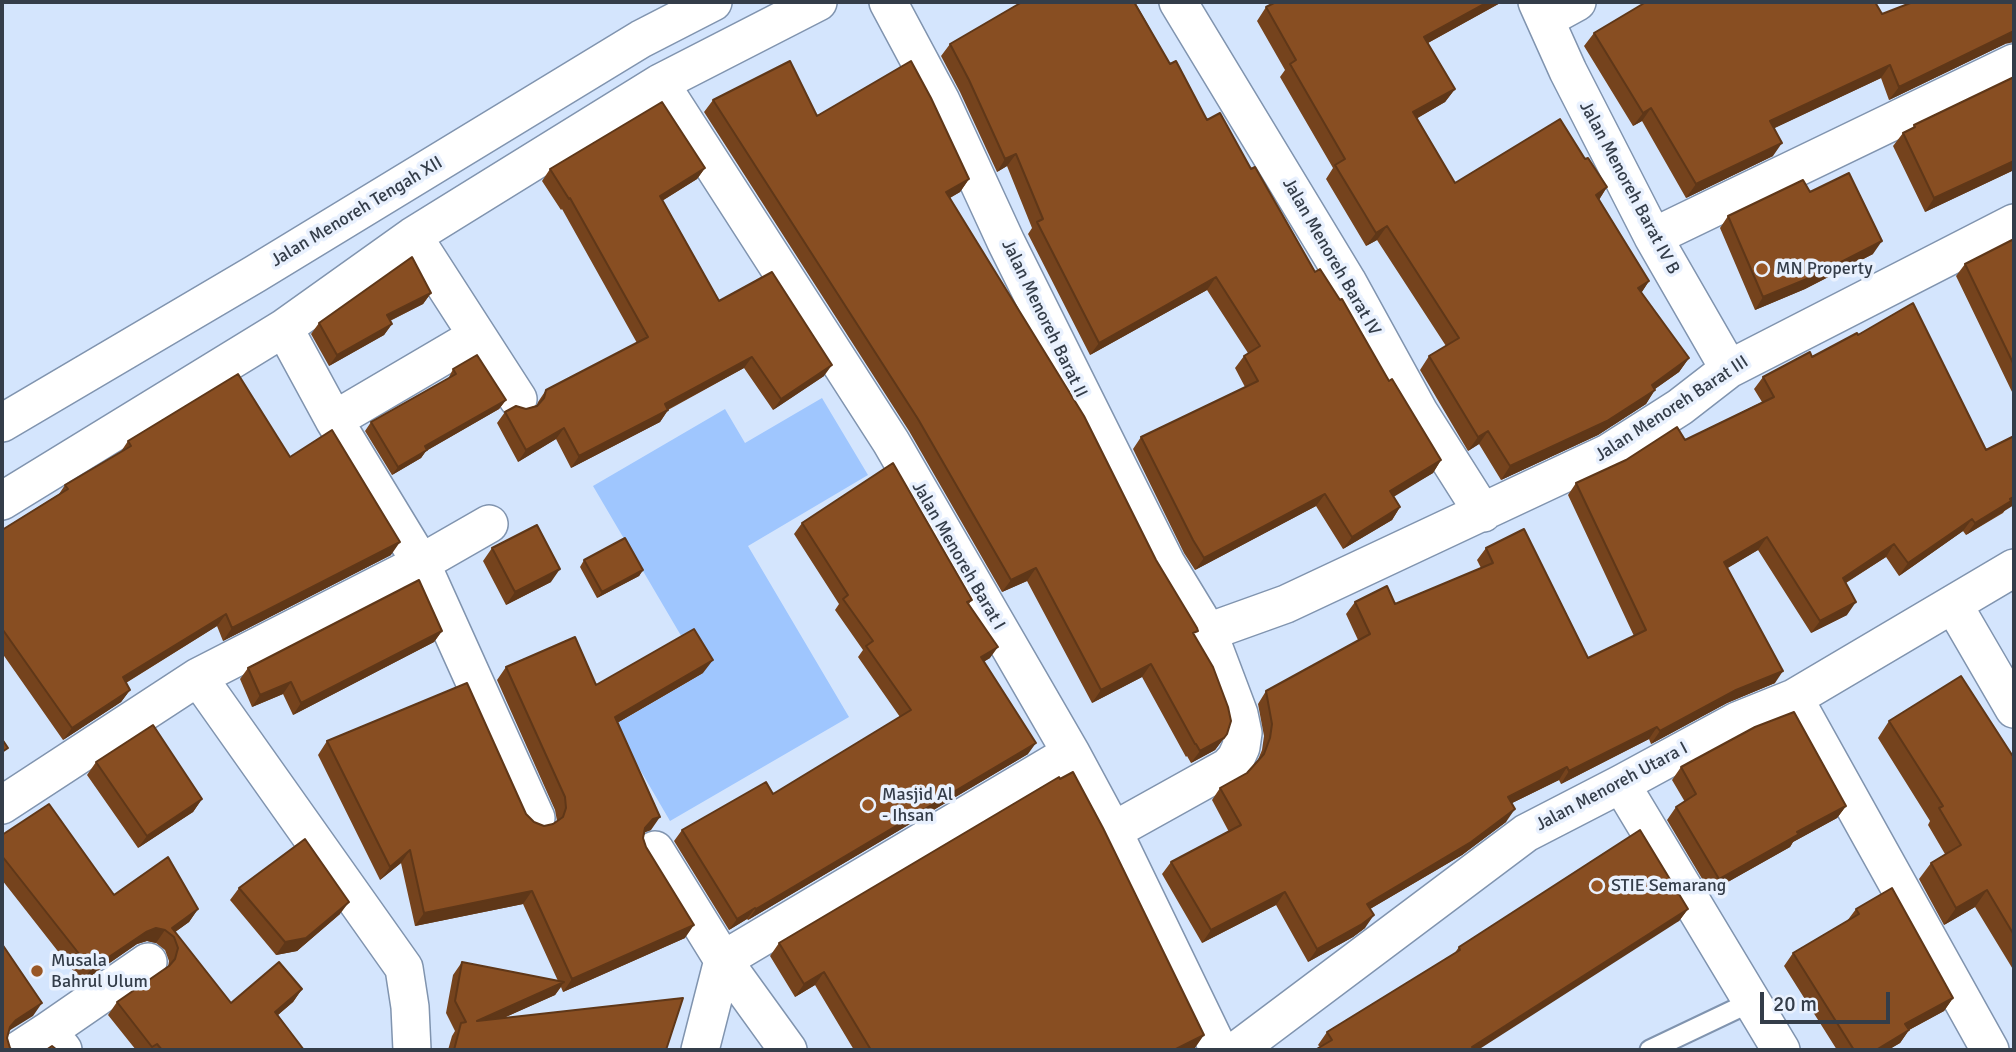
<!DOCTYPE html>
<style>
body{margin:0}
#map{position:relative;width:2016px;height:1052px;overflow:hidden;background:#d4e5fd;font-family:Signika,sans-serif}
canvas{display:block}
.frame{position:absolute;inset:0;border:4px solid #343d49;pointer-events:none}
.scale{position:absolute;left:1760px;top:992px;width:130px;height:32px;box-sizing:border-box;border:4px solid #343d49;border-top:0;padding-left:9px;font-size:21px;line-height:24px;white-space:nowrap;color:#343d49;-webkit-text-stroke:5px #e9f1fe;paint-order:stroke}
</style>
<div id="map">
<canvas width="2016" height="1052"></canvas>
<div class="frame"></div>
<div class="scale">20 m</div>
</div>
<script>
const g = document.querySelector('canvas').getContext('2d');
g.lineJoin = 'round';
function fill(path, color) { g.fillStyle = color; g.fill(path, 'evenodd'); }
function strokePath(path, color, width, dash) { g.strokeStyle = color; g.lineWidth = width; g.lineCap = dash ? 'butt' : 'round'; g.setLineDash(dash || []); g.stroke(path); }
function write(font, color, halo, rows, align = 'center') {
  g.font = font + ' Signika,sans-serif'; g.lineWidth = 7; g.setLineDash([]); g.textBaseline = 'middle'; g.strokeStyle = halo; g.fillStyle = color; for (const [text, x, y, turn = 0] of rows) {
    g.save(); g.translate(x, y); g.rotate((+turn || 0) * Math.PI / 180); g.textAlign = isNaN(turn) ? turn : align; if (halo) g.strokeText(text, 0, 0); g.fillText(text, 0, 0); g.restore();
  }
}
const green = new Path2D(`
 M822 398 868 475 748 546 849 717 670 821 614 725 703 673 593 486 725 409 745 443Z`);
const lane = new Path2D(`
 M1650 1050 1753 1001`);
const street = new Path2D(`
 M888 2 941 101 1006 242 1166 563 1208 632 1239 714 1243 733 1241 747 1236 758 1228 767 1113 831
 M1178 2 1347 281 1419 412 1483 513
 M1537 2 1568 71 1653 237 1729 369
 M1546 19 1577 2
 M660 83 891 442 1071 753 1113 831 1219 1050
 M413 236 518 399
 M1653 237 2014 63
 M334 420 477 336
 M2 423 255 274 641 39 713 2
 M2 501 284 328 413 236 660 83 818 2
 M489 524 421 563 536 818
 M1953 604 2014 709
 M1208 632 1286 604 1608 453 1680 407 1729 369 2014 223
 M198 677 404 968 410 1007 412 1050
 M1794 698 1990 1050
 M1621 784 1781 1050
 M2 805 198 677 421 563 334 420 284 328
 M655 850 723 960 788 1050
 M723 960 1071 753
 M48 1031 148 962
 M19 1050 48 1031 63 1050
 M700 1050 723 960
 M1237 1050 1526 833 1621 784 1737 721 1794 698 2014 568`);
const wall = new Path2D(`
 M1135 2 1170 64 1207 120 1251 169 1315 272 1389 381 1441 460 1433 473 1393 496 1400 507 1392 520 1343 549 1316 506 1195 570 1184 553 1133 449 1141 437 1245 387 1235 368 1244 356 1248 353 1207 290 1090 355 1028 234 1032 228 1007 166 997 172 960 92 941 56 950 44Z
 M1276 2H1502L1428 43 1455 89 1445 102 1417 118 1455 183 1585 159 1607 187 1599 200 1649 281 1641 293 1689 358 1679 372 1655 389 1646 404 1598 435 1501 480 1479 444 1468 451 1420 370 1429 356 1446 346 1377 240 1366 246 1326 179 1333 168 1280 77 1285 70 1257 21 1266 7Z
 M1882 14 2005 44 1889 100 1881 78 1774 128 1773 156 1686 198 1642 121 1633 126 1584 46 1594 33Z
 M713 100 817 116 969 179 960 192 950 198 1194 635 1227 734 1215 750 1191 763 1187 756 1186 757 1142 677 1092 703 1027 581 1002 592 909 431 704 112Z
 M1914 125 2014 170 1925 212 1893 146 1903 133 1913 128Z
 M705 168 697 179 662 201 719 301 824 376 773 410 744 368 668 410 660 422 571 468 556 439 518 462 497 423 505 412 526 409 537 405 538 402 546 390 637 343 562 209 561 210 542 181 550 169Z
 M1810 192 1873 254 1805 289 1755 310 1720 228 1728 216Z
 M2014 239V396L1956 276 1965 264Z
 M431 293 423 304 390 321 392 324 384 335 329 366 311 334 319 323Z
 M1812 357 2005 510 2003 513 1966 535 1963 531 1899 576 1886 557 1846 583 1847 615 1811 633 1758 550 1727 568 1775 683 1727 703 1651 744 1649 739 1561 784 1559 780 1512 803 1506 822 1462 855 1370 909 1365 928 1353 937 1308 962 1276 905 1202 943 1162 874 1171 862 1229 832 1212 800 1220 788 1247 773 1257 762 1262 750 1264 736 1258 704 1266 691 1358 640 1346 614 1355 602 1395 604 1481 568 1477 560 1486 548 1588 658 1634 636 1568 495 1576 483 1685 440 1762 402 1754 389 1763 377Z
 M453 369 506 400 499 409 426 451 421 458 392 475 365 431 371 422 448 379Z
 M128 441 290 457 391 555 223 641 217 626 126 683 130 690 121 702 63 740 2 653V530L59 494 65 485 120 453Z
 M802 523 972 600 968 605 990 658 984 661 1028 754 748 920 747 919 729 930 674 841 682 830 773 794 900 717 858 657 863 650 835 610 839 604 794 534Z
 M492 548 551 582 506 605 483 561Z
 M584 560 643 570 639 576 597 598 580 567Z
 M442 631 434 642 293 715 283 694 252 707 240 679 248 668Z
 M506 667 596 685 703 673 617 723 651 830 645 832 643 838 646 847 685 938 563 992 561 987 555 995 503 1018 666 1050H448L452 1036 455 1031 446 1013 453 975 462 962 558 981 523 904 415 926 401 863 380 880 318 755 327 741 526 814 534 822 544 826 553 824 557 821 555 810 497 680Z
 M1889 721 2014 758V971L1975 907 1944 925 1919 879 1931 863 1945 854 1928 825 1930 821 1878 738Z
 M96 762 202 799 193 812 138 848 87 775Z
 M1681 767 1846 806 1837 818 1793 842 1790 847 1710 892 1667 820 1676 807 1685 802 1672 780Z
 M2 835 114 895 198 909 189 922 175 932 231 1003 302 989 293 1002 278 1015 304 1050H136L108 1015 117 1002 168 967 169 961 165 950 156 943 147 941 137 944 82 982 2 880Z
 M239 888 340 914 297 951 276 955 230 900Z
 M1688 909 1679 921 1320 1047 1318 1045 1327 1032 1454 954 1459 947Z
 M1856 909 1953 998 1944 1011 1909 1030 1900 1043 1888 1050H1837L1784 966 1793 953 1847 921Z
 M779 943 1195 1048 1190 1050H854L815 985 795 997 770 956Z`);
const shadedWall = new Path2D(`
 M1488 2H1502L1415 50 1424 37Z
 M2014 31V42L2005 44 1889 100 1899 87Z
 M1890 65 1881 78 1760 135 1770 121Z
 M1455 89 1445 102 1404 126 1413 112Z
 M1651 108 1642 121 1633 126 1643 113Z
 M1782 143 1773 156 1686 198 1696 184Z
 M1016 154 1007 166 997 172 1005 159Z
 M2014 161V170L1925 212 1934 198Z
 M705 168 697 179 652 207 660 196Z
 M969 179 960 192 937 205 946 192Z
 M1607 187 1598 201 1596 195Z
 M1387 226 1377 240 1366 246 1376 233Z
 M1882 241 1873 254 1805 289 1755 310 1763 297Z
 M1216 277 1207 290 1090 355 1099 343Z
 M1649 281 1640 295 1638 288Z
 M431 293 423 304 379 326 387 315Z
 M392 324 384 335 329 366 337 355Z
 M752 357 744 368 657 415 665 404Z
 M1689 358 1679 372 1642 398 1652 385Z
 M832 365 824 376 773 410 781 399Z
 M1655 390 1646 404 1598 435 1501 480 1510 466Z
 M506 400 499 409 426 451 421 458 392 475 398 467 425 446Z
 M668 410 660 422 571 468 579 456Z
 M564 428 556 439 518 462 526 450Z
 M1488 431 1479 444 1468 451 1478 437Z
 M1441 460 1433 473 1382 504 1390 491Z
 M1325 494 1316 506 1195 570 1204 558Z
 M2014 497V505L1966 535 1975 523Z
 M1400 507 1392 520 1343 549 1352 537Z
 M1972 519 1963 531 1899 576 1908 563Z
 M1767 537 1758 550 1716 575 1724 562Z
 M400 542 391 555 223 641 232 628Z
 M1894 544 1886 557 1834 590 1843 578Z
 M1036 568 1027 581 1002 592 1011 580Z
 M560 569 551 582 506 605 515 592Z
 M643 570 639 576 597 598 602 592Z
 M1856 602 1847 615 1811 633 1820 621Z
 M226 614 217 626 114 690 123 677Z
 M442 631 434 642 293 715 301 703Z
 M998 647 990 658 974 668 981 657Z
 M713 660 703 673 605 730 615 717Z
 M1151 664 1142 677 1092 703 1101 690Z
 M1783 671 1775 683 1727 703 1651 744 1660 731 1736 690Z
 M291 682 283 694 252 707 260 695Z
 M130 690 121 702 63 740 72 728Z
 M1657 727 1649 739 1561 784 1569 771Z
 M1227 734 1215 750 1191 763 1200 751Z
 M1036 743 1028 754 748 920 756 909Z
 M1567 767 1559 780 1500 809 1508 797Z
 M202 799 193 812 138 848 147 836Z
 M1846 806 1837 818 1793 842 1790 847 1710 892 1719 879 1797 832Z
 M1515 809 1506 822 1462 855 1358 916 1367 904Z
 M660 817 651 830 643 833 645 828 653 819Z
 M410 850 401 863 380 880 390 867Z
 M1987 890 1975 907 1944 925 1956 908Z
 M532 891 523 904 415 926 424 913Z
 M1285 892 1276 905 1202 943 1211 930Z
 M349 902 340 914 297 951 276 955 285 942Z
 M755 908 747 919 729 930 737 919Z
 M198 909 189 922 171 935 172 928Z
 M1688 909 1679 921 1478 1050H1470L1472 1047Z
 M1374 915 1365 928 1353 937 1308 962 1317 949Z
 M694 925 685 938 563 992 572 979Z
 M156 928 165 930 156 943 147 941 137 944 82 982 91 969 146 932Z
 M824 972 815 985 795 997 804 984Z
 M564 982 555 995 468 1034 477 1021Z
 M302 989 293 1002 266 1025 275 1012Z
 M1953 998 1944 1011 1896 1037 1905 1024Z
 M42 1003 33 1016 7 1032 10 1027 16 1020Z
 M1909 1030 1900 1043 1888 1050H1876Z
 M1204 1035 1195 1048 1190 1050H1174Z`);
const building = new Path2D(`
 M1022 2H1134L1170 64 1176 61 1207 120 1220 113 1251 169 1255 167 1315 272 1320 269 1340 300 1342 299 1389 381 1392 379 1441 460 1390 491 1400 507 1352 537 1325 494 1204 558 1193 540 1141 437 1258 381 1244 356 1260 346 1216 277 1099 343 1037 222 1043 219 1016 154 1005 159 969 80 950 44Z
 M1276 2H1488L1424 37 1455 89 1413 112 1455 183 1560 119 1585 159 1588 158 1607 187 1596 195 1649 281 1638 288 1689 358 1652 385 1655 390 1607 421 1510 466 1488 431 1478 437 1429 356 1459 338 1387 226 1376 233 1335 165 1345 159 1290 64 1296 60 1266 7Z
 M1646 2H1875L1882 14 1913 2H2014V31L1899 87 1890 65 1770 121 1782 143 1696 184 1651 108 1643 113 1594 33Z
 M790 61 817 116 911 61 931 98 969 179 946 192 1084 416 1156 560 1197 628 1198 631 1193 633 1213 667 1228 707 1231 721 1227 734 1224 738 1200 751 1196 744H1195L1151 664 1101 690 1036 568 1011 580 918 419 713 100Z
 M2014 77V161L1934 198 1903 133 1915 127 1914 125Z
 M662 102 705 168 660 196 719 301 772 272 832 365 781 399 752 357 665 404 668 410 579 456 564 428 526 450 505 412 516 406 526 409 537 406 544 398 546 390 648 337 570 198 569 199 550 169Z
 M1849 173 1882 241 1814 276 1763 297 1728 216 1803 180 1810 192Z
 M2014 239V365L1965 264Z
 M412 257 431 293 387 315 392 324 337 355 319 323Z
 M1913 303 1986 450 2014 436V497L2010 499 2011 501 1975 523 1972 519 1908 563 1894 544 1843 578 1856 602 1820 621 1767 537 1724 562 1783 671 1736 690 1660 731 1657 727 1569 771 1567 767 1508 797 1515 809 1471 842 1367 904 1374 915 1362 924 1317 949 1285 892 1211 930 1171 862 1241 825 1220 788 1247 773 1264 754 1270 738 1272 724 1266 691 1370 634 1355 602 1387 586 1395 604 1493 563 1486 548 1524 529 1588 658 1646 630 1576 483 1626 460 1677 427 1685 440 1774 397 1763 377 1810 352 1812 357 1857 333 1858 335Z
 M477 355 506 400 425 446 427 450 398 467 371 422 456 374 453 369Z
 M238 374 290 457 332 430 400 542 232 628 226 614 123 677 130 690 72 728 3 630 2 631V530L68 489 65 485 131 446 128 441Z
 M893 463 972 600 967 602 998 647 981 657 1036 743 756 909 755 908 737 919 682 830 766 782 773 794 911 710 866 646 873 641 843 599 848 595 802 523Z
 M537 525 560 569 515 592 492 548Z
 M625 538 643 570 602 592 584 560Z
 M419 580 442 631 301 703 291 682 260 695 248 668Z
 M694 629 713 660 615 717 660 817 653 819 645 828 643 838 646 847 694 925 572 979 532 891 424 913 410 850 390 867 327 741 467 683 526 814 534 822 544 826 553 824 563 817 566 808 565 797 506 667 575 637 596 685Z
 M1961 676 2014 758V935L1987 890 1956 908 1931 863 1961 845 1939 808 1943 806 1889 721Z
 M1794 712 1846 806 1797 832 1799 834 1719 879 1676 807 1696 794 1681 767 1755 727Z
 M153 725 202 799 147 836 96 762Z
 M2 739 8 748 2 752Z
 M1073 772 1103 828 1204 1035 1174 1050H871L824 972 804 984 779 943 1059 777 1060 779Z
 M49 804 114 895 168 857 198 909 172 928 231 1003 279 962 302 989 275 1012 304 1050H162L157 1044 152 1047 117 1002 169 966 175 959 178 948 174 937 165 930 156 928 146 932 91 969 2 856V835Z
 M1640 830 1688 909 1472 1047 1475 1050H1315L1332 1040 1327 1032 1460 950 1459 947Z
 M305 839 349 902 306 938 285 942 239 888Z
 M1892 888 1953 998 1905 1024 1909 1030 1876 1050H1854L1793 953 1859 914 1856 909Z
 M2 944 42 1003 16 1020 10 1027 7 1038 10 1048 12 1050H2Z
 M462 962 564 982 477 1021 683 998 666 1050H454L461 1023 466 1022 455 1001Z
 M52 1046 57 1050H46Z`);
const markers = [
 [1762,269,7,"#995725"],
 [868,805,7,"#995725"],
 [1597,886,7,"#995725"],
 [37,971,7,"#995725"]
];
const streetNames = [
 ["Jalan Menoreh Barat IV B",1629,188,62],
 ["Jalan Menoreh Tengah XII",357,212,-31],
 ["Jalan Menoreh Barat IV",1331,257,60],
 ["Jalan Menoreh Barat II",1044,319,64],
 ["Jalan Menoreh Barat III",1672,409,-33],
 ["Jalan Menoreh Barat I",958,556,60],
 ["Jalan Menoreh Utara I",1612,787,-28]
];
const poiNames = [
 ["MN Property",1776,269],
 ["Masjid Al",882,795],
 ["- Ihsan",882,816],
 ["STIE Semarang",1611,886],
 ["Musala",51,961],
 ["Bahrul Ulum",51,982]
];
fill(green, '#9fc6fe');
strokePath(lane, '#8094af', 23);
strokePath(street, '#8094af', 40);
strokePath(lane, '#fff', 19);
strokePath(street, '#fff', 37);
fill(wall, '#75431d');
fill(shadedWall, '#5f3718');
fill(building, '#884e22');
strokePath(building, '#5f3718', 2);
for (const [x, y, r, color] of markers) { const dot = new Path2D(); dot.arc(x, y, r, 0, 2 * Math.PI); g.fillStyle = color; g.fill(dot); strokePath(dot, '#e9f1fe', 2.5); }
write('18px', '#343d49', '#e9f1fe', streetNames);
write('18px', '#343d49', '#e9f1fe', poiNames, 'left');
</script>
